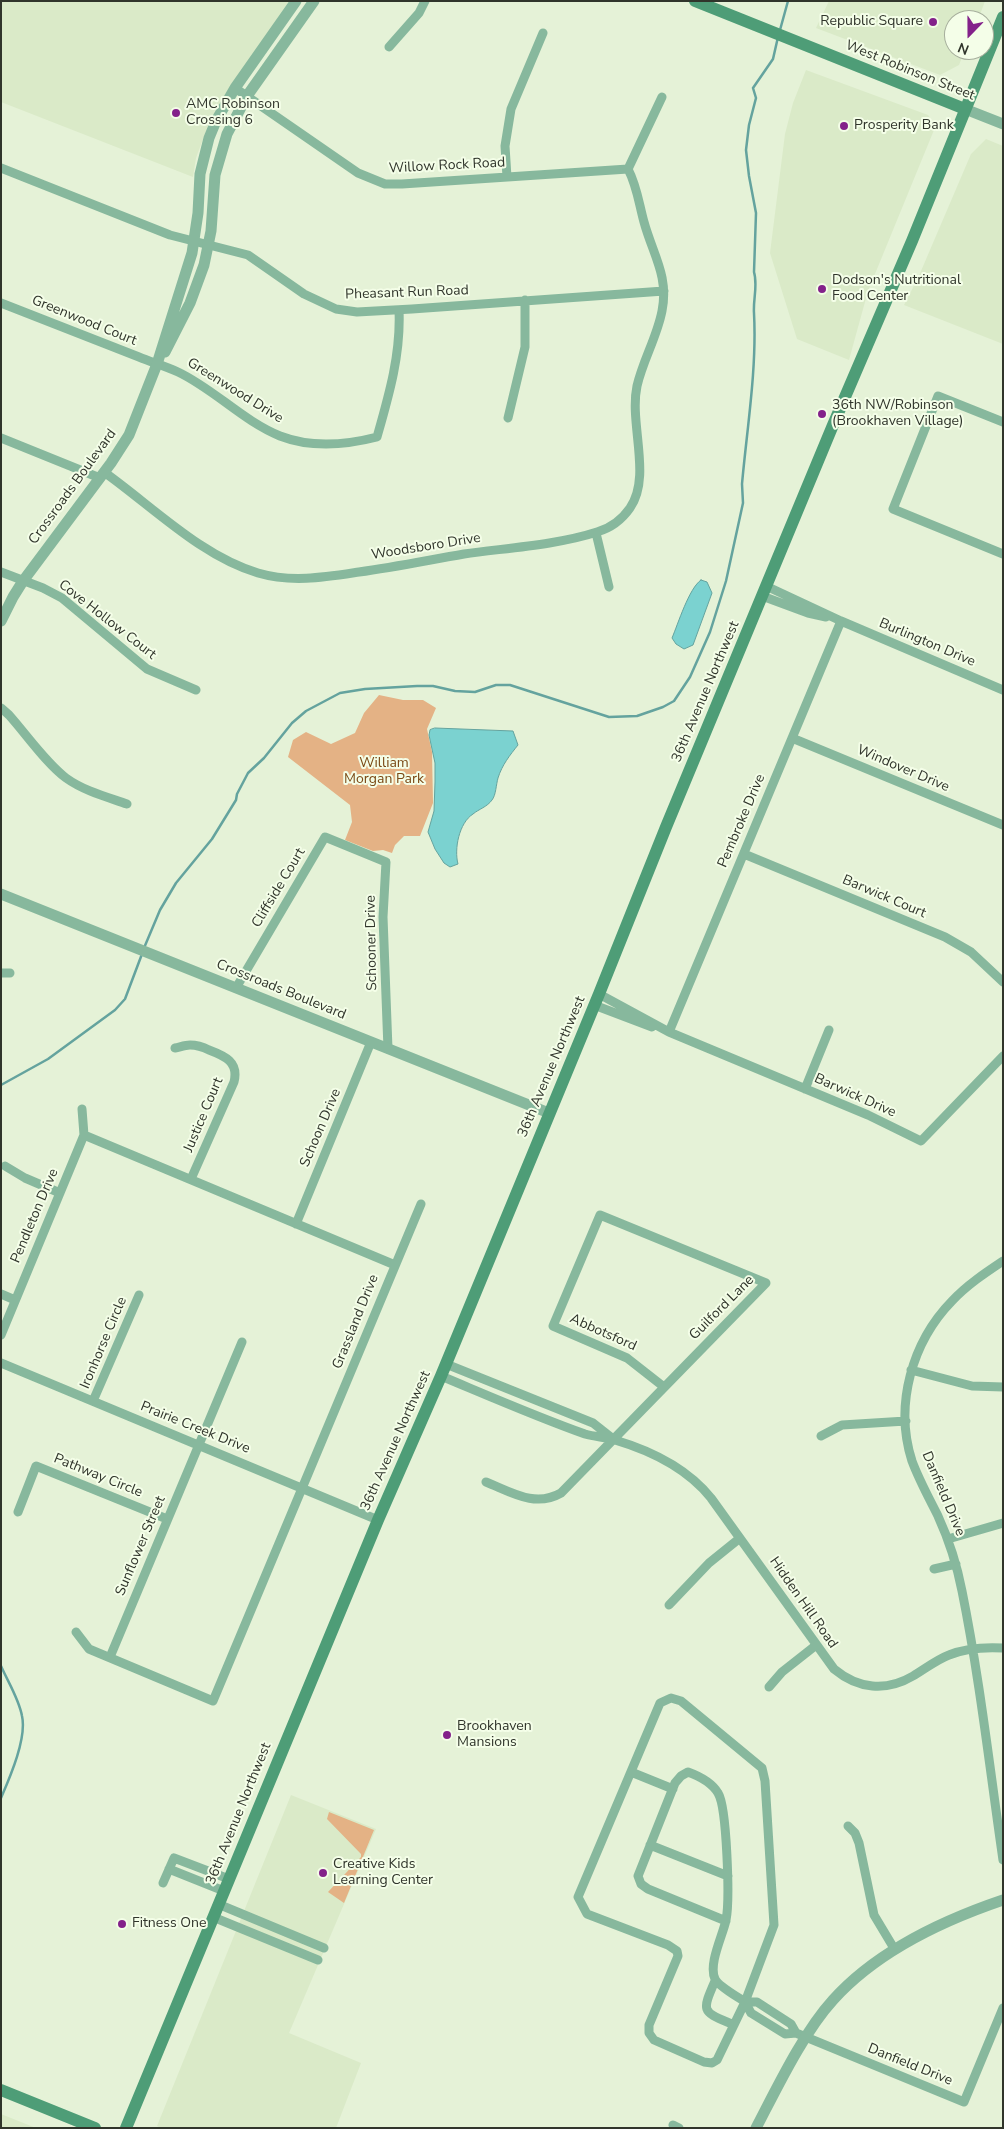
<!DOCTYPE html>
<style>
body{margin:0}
#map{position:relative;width:1004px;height:2129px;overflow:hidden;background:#e5f2d7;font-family:"Nunito Sans",sans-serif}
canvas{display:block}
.frame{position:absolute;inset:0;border:2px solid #30352b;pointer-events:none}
.north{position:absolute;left:944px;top:10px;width:50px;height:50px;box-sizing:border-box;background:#f4fee8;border:1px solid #a6ae9c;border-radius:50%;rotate:202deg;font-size:14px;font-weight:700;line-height:20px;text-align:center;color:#30352b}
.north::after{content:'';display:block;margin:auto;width:18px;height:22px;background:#83218a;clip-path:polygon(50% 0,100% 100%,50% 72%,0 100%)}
</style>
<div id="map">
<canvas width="1004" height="2129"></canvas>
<div class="frame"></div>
<div class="north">N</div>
</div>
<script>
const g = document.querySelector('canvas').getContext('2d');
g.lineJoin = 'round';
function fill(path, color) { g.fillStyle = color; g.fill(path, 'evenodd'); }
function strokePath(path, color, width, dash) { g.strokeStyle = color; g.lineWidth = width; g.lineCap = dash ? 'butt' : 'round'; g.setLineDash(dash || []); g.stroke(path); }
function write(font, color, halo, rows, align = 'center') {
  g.font = font + ' "Nunito Sans",sans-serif'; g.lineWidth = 4; g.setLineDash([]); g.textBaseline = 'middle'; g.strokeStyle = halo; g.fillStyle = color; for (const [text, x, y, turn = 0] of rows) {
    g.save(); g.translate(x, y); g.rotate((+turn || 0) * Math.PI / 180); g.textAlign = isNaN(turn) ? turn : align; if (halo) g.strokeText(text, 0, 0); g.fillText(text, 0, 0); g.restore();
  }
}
const built = new Path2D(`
 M1 1H289L209 123 196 158 193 177 1 102Z
 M829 1H985L978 20H954V50H965L959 65 940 75 816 28Z
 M806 70 928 115 934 123V130L868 291 849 360 797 339 770 253 785 134 793 103Z
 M986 139 1003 146V344L904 305 918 278 971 154Z
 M291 1795 376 1829 289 2033 361 2063 336 2128H161L157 2126Z
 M1 2114 36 2128H1Z`);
const green = new Path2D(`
 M379 695 403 700H423L436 708 427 729 432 752 433 803 420 836H404L395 845 392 853 383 850 373 851 345 840 352 822 350 805 288 757 293 740 306 732 331 744 355 733 364 713Z
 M329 1812 374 1830 344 1903 328 1892 361 1857V1854L327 1819Z`);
const water = new Path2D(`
 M701 580 707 582 712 593 693 645 684 649 676 644 672 638C678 624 689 588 701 580Z
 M435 728 513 731 518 745C510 755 502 765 498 778 496 785 496 795 492 800 487 807 479 809 473 814 459 823 454 849 458 864L450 867 444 863 435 849 428 832 434 811 435 782V763L429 735 430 730Z`);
const stream = new Path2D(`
 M780 30 788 1
 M144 948 160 910 176 883 212 839 236 800 237 794 248 773 264 758 292 723 306 711 340 693 365 689 417 686H433L455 691 475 692 496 685H510L609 717 637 716 663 707 674 701 690 677 710 632 726 581 743 503 742 484C747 428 757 369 754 313 753 299 758 285 754 272L756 213 749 176 746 150 749 125 756 98 753 88 773 59 778 37
 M1 1085 48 1059 115 1010 125 999 142 954
 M1 1666C8 1682 19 1699 22 1716 27 1738 10 1777 1 1798`);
const minor = new Path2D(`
 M389 47 419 13 425 1
 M235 88 358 173 385 184H402L628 169
 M1 168 170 235 248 255 304 294 336 309 357 312 412 309 664 291
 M628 169 662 97
 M507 177 505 146 511 109 543 33
 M1 303C47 321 93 339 139 357 151 362 165 366 178 372 214 389 243 421 280 436 311 448 346 445 377 437 389 395 401 354 399 310
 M508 418 525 347V300
 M1003 422 938 396 893 509 1003 554
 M1 438 100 478
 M104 472C153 507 201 556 258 573 292 583 326 577 359 572 395 567 429 560 464 554 506 548 557 545 597 532 611 528 621 521 630 508 652 476 629 424 637 386 643 360 657 337 662 311 669 276 653 255 644 222 639 204 637 186 628 169
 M596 533 609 587
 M1 572 43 588 62 598 147 669 196 690
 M766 586 841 621 1003 690
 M762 596 808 613 826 617
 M1 708 9 715C26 734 46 763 66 778 84 791 107 797 127 804
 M792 738 1003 825
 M744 854 945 937 971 952 1003 982
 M1 973H10
 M236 988 325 837 386 862 383 917 388 1049
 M599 994 669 1032 868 1115 921 1141 1003 1056
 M594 1005 652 1027
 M669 1032 841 621
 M175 1048C180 1047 185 1045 190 1045 197 1045 203 1047 209 1050 225 1056 239 1062 234 1082L191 1179
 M805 1089 829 1030
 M84 1135 395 1265
 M5 1166 25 1178 60 1193
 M296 1224 371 1042
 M1003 1261C985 1273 967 1285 952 1301 912 1342 894 1405 912 1461 919 1480 929 1498 938 1516 949 1540 957 1565 962 1591 980 1680 990 1771 1003 1860
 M1 1294 15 1300
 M1 1335 84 1135 82 1109
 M1 1363 378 1520
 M446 1364 593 1423 612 1438
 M911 1370 972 1386 1003 1387
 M441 1376C489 1396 537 1417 585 1434 595 1437 606 1437 615 1440 652 1451 687 1468 711 1498L834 1669C858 1689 886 1692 913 1676 925 1669 936 1660 949 1655 966 1648 985 1647 1003 1648
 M93 1401 139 1295
 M821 1436 842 1425 906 1421
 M486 1482C511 1492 535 1508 561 1493L766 1283 600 1215 553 1326 627 1358 664 1387
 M18 1512 36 1466 167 1519
 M948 1539 1003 1523
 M934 1569 956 1564
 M669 1605 709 1563 740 1538
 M76 1632 89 1649 213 1701 421 1204
 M110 1657 242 1342
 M769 1687 782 1672 815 1646
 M671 1698 681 1701 762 1768 765 1781 774 1925 745 2002 717 2060 712 2063 704 2062 654 2040 649 2033V2025L678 1956 677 1951 668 1945 587 1914 578 1897 660 1703Z
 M631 1772 673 1789
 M848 1826 855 1833 859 1843 874 1915 895 1950
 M650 1845 728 1876
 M169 1869 224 1891
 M163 1883 174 1858 229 1879
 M218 1904 324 1948
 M213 1917 318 1960
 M726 1921 648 1889 641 1884 638 1876 675 1783 681 1776 688 1772C699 1776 712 1783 718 1793 727 1807 730 1901 726 1920 723 1935 708 1964 715 1979 718 1986 738 1997 745 2002
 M715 1981C701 2013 702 2011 734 2025
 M796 2033 791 2024 757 2002H745L751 2013 785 2034 796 2033 964 2102 1003 2008
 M673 2125 679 2128`);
const tertiary = new Path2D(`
 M965 109 1003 124
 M165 352 190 303 204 265 211 231 215 175 227 134 247 96 314 1
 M1 621 13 597 23 581 111 463 129 435 157 364 192 253 198 213 200 174 209 138 216 121 235 88 296 1
 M1 894 549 1113
 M756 2128C777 2088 803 2033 833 2000 877 1951 941 1921 1003 1900`);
const secondary = new Path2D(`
 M695 1 965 109
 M1 2090 95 2128
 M126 2128 378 1520 441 1376 599 994 666 827 833 425 912 241 1003 17`);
const markers = [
 [933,22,5,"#83218a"],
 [176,113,5,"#83218a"],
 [844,126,5,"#83218a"],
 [822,289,5,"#83218a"],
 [822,414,5,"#83218a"],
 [447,1735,5,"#83218a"],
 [323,1873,5,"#83218a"],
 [122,1924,5,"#83218a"]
];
const poiNames = [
 ["Republic Square",923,22,"right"],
 ["AMC Robinson",186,105],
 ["Crossing 6",186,121],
 ["Prosperity Bank",854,126],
 ["Dodson's Nutritional",832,281],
 ["Food Center",832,297],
 ["36th NW/Robinson",832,406],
 ["(Brookhaven Village)",832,422],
 ["Brookhaven",457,1727],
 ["Mansions",457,1743],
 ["Creative Kids",333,1865],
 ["Learning Center",333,1881],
 ["Fitness One",132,1924]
];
const streetNames = [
 ["West Robinson Street",910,71,22],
 ["Willow Rock Road",447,166,-3],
 ["Pheasant Run Road",407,293,-2],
 ["Greenwood Court",84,321,22],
 ["Greenwood Drive",235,391,32],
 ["Crossroads Boulevard",73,487,-54],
 ["Woodsboro Drive",426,547,-9],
 ["Cove Hollow Court",107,620,38],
 ["Burlington Drive",927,643,23],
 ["36th Avenue Northwest",706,692,-67],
 ["Windover Drive",903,769,23],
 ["Pembroke Drive",742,821,-67],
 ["Cliffside Court",279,888,-59],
 ["Barwick Court",884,897,23],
 ["Schooner Drive",372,943,-91],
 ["Crossroads Boulevard",281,990,22],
 ["36th Avenue Northwest",552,1067,-67],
 ["Barwick Drive",855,1096,24],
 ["Justice Court",204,1115,-67],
 ["Schoon Drive",321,1128,-67],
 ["Pendleton Drive",35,1216,-67],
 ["Guilford Lane",722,1308,-45],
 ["Grassland Drive",356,1322,-68],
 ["Abbotsford",603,1333,24],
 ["Ironhorse Circle",104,1343,-67],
 ["Prairie Creek Drive",195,1428,22],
 ["36th Avenue Northwest",396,1441,-66],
 ["Pathway Circle",98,1476,22],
 ["Danfield Drive",943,1494,67],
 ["Sunflower Street",141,1546,-67],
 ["Hidden Hill Road",803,1603,55],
 ["36th Avenue Northwest",239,1814,-68],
 ["Danfield Drive",910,2065,22]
];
const parkNames = [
 ["William",384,764],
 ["Morgan Park",384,780]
];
fill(built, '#daeac8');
fill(green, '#e4b285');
fill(water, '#7bd2d0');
strokePath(water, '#64a39e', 1);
strokePath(stream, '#64a39e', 2.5);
strokePath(minor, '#87b89d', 9);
strokePath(tertiary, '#87b89d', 11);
strokePath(secondary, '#4e9d77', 12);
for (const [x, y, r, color] of markers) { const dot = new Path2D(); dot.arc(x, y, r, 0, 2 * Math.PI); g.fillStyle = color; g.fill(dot); strokePath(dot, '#f4fee8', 2); }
write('14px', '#30352b', '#f4fee8', poiNames, 'left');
write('14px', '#30352b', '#f4fee8', streetNames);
write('14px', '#7a4a16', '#f4fee8', parkNames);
</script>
